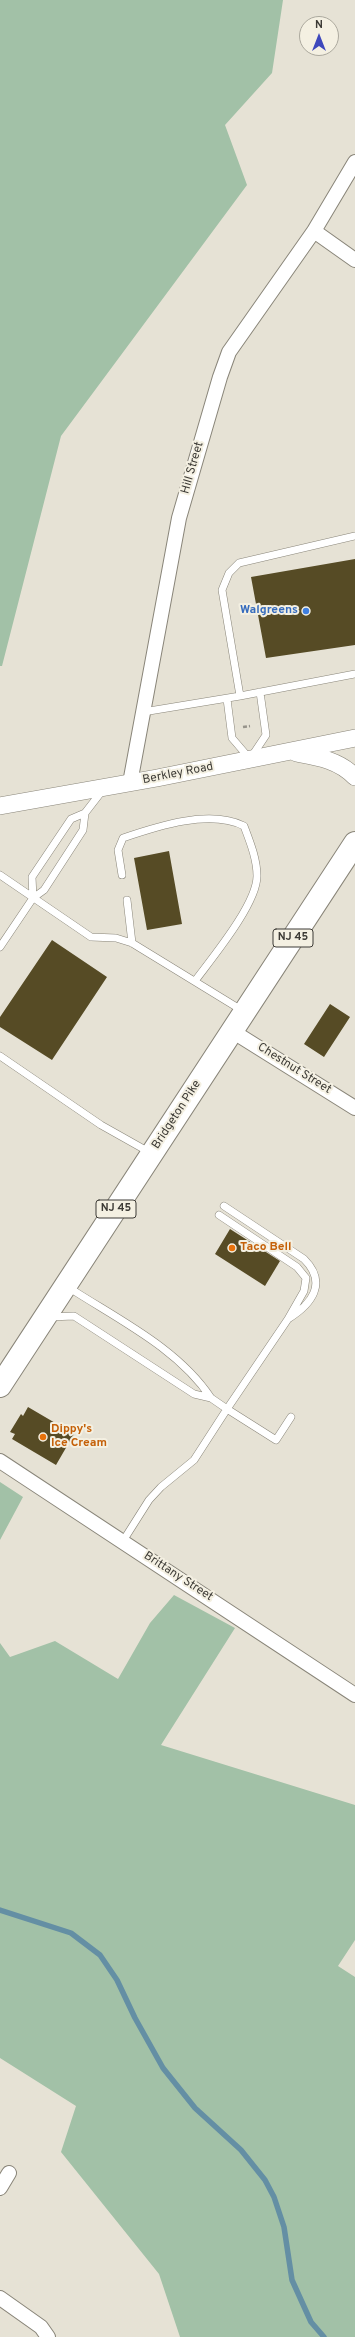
<!DOCTYPE html>
<style>
body{margin:0}
#map{position:relative;width:355px;height:2337px;overflow:hidden;background:#e6e2d5;font-family:Overpass,sans-serif}
canvas{display:block}
.north{position:absolute;left:299px;top:16px;width:40px;height:40px;box-sizing:border-box;background:#f4f0e2;border:1px solid #aba89d;border-radius:50%;rotate:0deg;font-size:11px;font-weight:700;line-height:16px;text-align:center;color:#3d3b36}
.north::after{content:'';display:block;margin:auto;width:14px;height:18px;background:#3e48bc;clip-path:polygon(50% 0,100% 100%,50% 72%,0 100%)}
</style>
<div id="map">
<canvas width="355" height="2337"></canvas>
<div class="north">N</div>
</div>
<script>
const g = document.querySelector('canvas').getContext('2d');
g.lineJoin = 'round';
function fill(path, color) { g.fillStyle = color; g.fill(path, 'evenodd'); }
function strokePath(path, color, width, dash) { g.strokeStyle = color; g.lineWidth = width; g.lineCap = dash ? 'butt' : 'round'; g.setLineDash(dash || []); g.stroke(path); }
function write(font, color, halo, rows, align = 'center') {
  g.font = font + ' Overpass,sans-serif'; g.lineWidth = 4; g.setLineDash([]); g.textBaseline = 'middle'; g.strokeStyle = halo; g.fillStyle = color; for (const [text, x, y, turn = 0] of rows) {
    g.save(); g.translate(x, y); g.rotate((+turn || 0) * Math.PI / 180); g.textAlign = isNaN(turn) ? turn : align; if (halo) g.strokeText(text, 0, 0); g.fillText(text, 0, 0); g.restore();
  }
}
const green = new Path2D(`
 M0 0H283L272 73 225 125 247 185 61 436 2 666H0Z
 M0 1482 23 1497 0 1540Z
 M174 1595 235 1628 161 1745 355 1805V1940L338 1966 355 1977V2337H180L159 2274 61 2152 76 2106 0 2058V1643L10 1657 55 1641 118 1679 150 1623Z`);
const stream = new Path2D(`
 M0 1910 71 1933 100 1955 117 1980 135 2018 163 2068 195 2108 241 2150 265 2180 274 2197 284 2227 292 2280 311 2322 324 2337`);
const building = new Path2D(`
 M355 559V645L266 658 251 577Z
 M169 851 182 924 147 930 134 858Z
 M52 940 107 977 52 1060 0 1027V1017Z
 M330 1004 350 1017 324 1057 304 1044Z
 M230 1229 280 1261 265 1286 215 1254Z
 M28 1407 74 1434 56 1465 12 1439 15 1434 10 1432 21 1414 23 1416Z`);
const path = new Path2D(`
 M243 727 250 726`);
const service = new Path2D(`
 M240 696 222 590 229 573 239 563 355 536
 M227 699 232 738 250 759 266 735 260 692
 M143 712 240 696 355 674
 M0 875 91 937 116 938 132 943 243 1011
 M122 875 118 850 123 838C158 826 210 809 244 826 250 842 257 859 257 876 257 904 212 958 195 981
 M33 898 32 877 71 819 85 813 102 791
 M127 900 132 943
 M0 947 33 898 44 890 83 830 85 813
 M0 1056 101 1125 149 1152
 M224 1206 304 1259C328 1283 312 1304 288 1319L227 1409 276 1440 291 1417
 M219 1215 297 1267 306 1278 304 1291 288 1319
 M68 1287C117 1319 178 1348 211 1398
 M50 1317 74 1316 194 1394 211 1398 227 1409 194 1460 161 1487 149 1500 123 1541`);
const minor = new Path2D(`
 M314 231 355 260
 M130 783 179 518 220 377 229 352 314 231 355 162
 M232 1031 355 1108
 M0 1461 355 1695
 M0 2188 9 2173
 M0 2298 41 2327 48 2337`);
const tertiary = new Path2D(`
 M296 753C318 757 339 760 355 777
 M0 806 157 778 355 738`);
const primary = new Path2D(`
 M0 1386 355 843`);
const markers = [
 [306,611,4,"#3f7fe0"],
 [232,1248,4,"#e8710a"],
 [43,1437,4,"#e8710a"]
];
const shields = [
 [293,938,40],
 [116,1209,40]
];
const shieldNames = [
 ["NJ 45",293,938],
 ["NJ 45",116,1209]
];
const streetNames = [
 ["Hill Street",193,468,-74],
 ["Berkley Road",178,774,-11],
 ["Chestnut Street",294,1069,32],
 ["Bridgeton Pike",177,1115,-57],
 ["Brittany Street",178,1577,33]
];
const shopNames = [
 ["Walgreens",298,611]
];
const foodNames = [
 ["Taco Bell",240,1248],
 ["Dippy's",51,1430],
 ["Ice Cream",51,1444]
];
fill(green, '#a2c1a7');
strokePath(stream, '#648fa4', 5.5);
fill(building, '#564b25');
strokePath(service, '#898579', 8);
strokePath(minor, '#898579', 16);
strokePath(tertiary, '#898579', 18);
strokePath(primary, '#898579', 24);
strokePath(path, '#97948b', 2.5, [4, 2]);
strokePath(service, '#fff', 7);
strokePath(minor, '#fff', 14);
strokePath(tertiary, '#fff', 17);
strokePath(primary, '#fff', 22);
for (const [x, y, r, color] of markers) { const dot = new Path2D(); dot.arc(x, y, r, 0, 2 * Math.PI); g.fillStyle = color; g.fill(dot); strokePath(dot, '#f4f0e2', 1.5); }
for (const [x, y, w] of shields) { const box = new Path2D(); box.roundRect(x - w / 2, y - 9, w, 18, 3); g.fillStyle = '#f4f0e2'; g.fill(box); strokePath(box, '#3d3b36', 1); }
write('bold 11px', '#3d3b36', null, shieldNames);
write('12px', '#3d3b36', '#f4f0e2', streetNames);
write('bold 12px', '#366cbe', '#f4f0e2', shopNames, 'right');
write('bold 12px', '#c56008', '#f4f0e2', foodNames, 'left');
</script>
